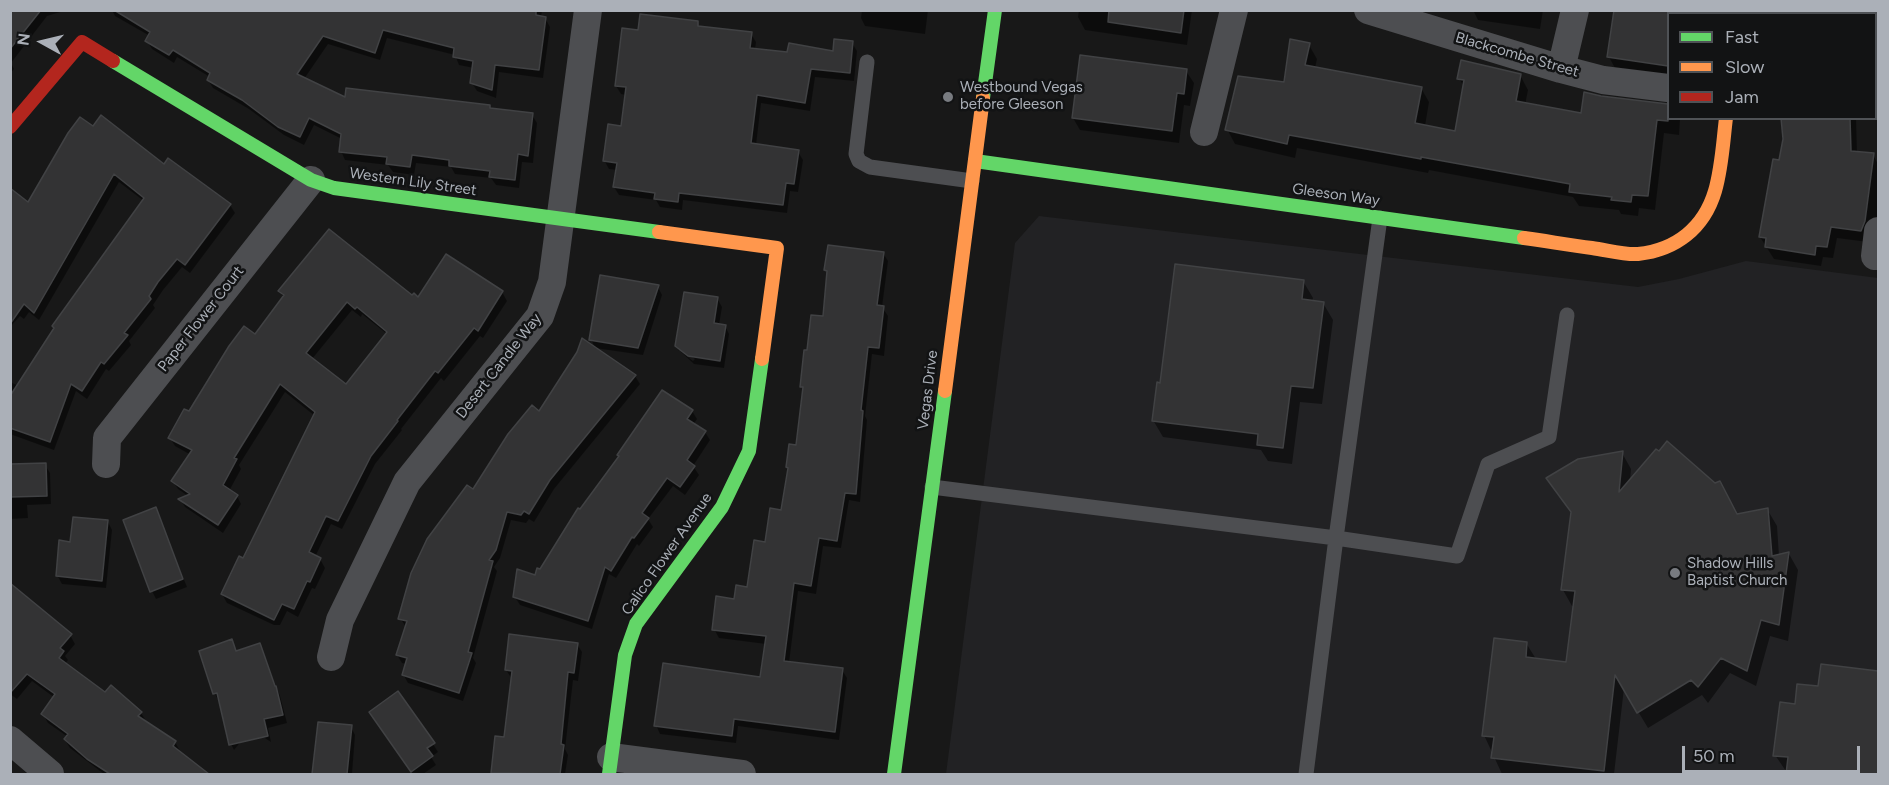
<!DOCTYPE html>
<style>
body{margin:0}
#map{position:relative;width:1889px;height:785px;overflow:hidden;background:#181818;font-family:Figtree,sans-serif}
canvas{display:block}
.frame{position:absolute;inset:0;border:12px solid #abb0b8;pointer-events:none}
.legend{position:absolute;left:1667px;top:12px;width:210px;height:108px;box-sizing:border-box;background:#121314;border:2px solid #4f5256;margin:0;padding:8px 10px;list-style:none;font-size:18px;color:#abb0b8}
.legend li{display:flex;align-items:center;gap:12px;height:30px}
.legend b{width:30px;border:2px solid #4f5256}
.north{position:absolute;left:12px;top:12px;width:60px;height:60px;-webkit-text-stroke:4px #121314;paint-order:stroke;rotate:278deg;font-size:16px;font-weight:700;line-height:24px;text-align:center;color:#abb0b8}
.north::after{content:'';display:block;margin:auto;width:21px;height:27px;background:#abb0b8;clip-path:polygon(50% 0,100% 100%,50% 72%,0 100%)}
.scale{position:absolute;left:1682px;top:746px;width:178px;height:27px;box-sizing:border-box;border:3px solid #abb0b8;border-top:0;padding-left:8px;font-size:18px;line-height:21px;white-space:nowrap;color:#abb0b8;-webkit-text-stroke:4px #121314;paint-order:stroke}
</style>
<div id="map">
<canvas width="1889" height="785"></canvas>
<div class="frame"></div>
<ul class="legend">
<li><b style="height:8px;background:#63d668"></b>Fast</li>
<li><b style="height:8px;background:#ff974d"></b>Slow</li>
<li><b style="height:8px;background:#b3261e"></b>Jam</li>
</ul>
<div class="north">N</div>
<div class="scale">50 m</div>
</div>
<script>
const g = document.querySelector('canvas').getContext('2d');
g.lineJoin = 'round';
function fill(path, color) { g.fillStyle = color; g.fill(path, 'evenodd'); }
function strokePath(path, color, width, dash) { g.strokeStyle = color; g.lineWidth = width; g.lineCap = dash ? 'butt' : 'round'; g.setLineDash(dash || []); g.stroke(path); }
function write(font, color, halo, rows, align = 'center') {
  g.font = font + ' Figtree,sans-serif'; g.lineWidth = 5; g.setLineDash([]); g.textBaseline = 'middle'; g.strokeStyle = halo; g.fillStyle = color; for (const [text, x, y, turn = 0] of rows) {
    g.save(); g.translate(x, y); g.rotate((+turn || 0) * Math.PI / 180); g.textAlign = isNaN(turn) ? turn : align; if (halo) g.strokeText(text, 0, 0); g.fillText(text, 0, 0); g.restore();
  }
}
const built = new Path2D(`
 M1039 216 1638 287 1679 279 1746 261 1878 278V774H946L1015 243Z`);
const shadow = new Path2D(`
 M10 10H67L47 16 11 63 14 69 10 74Z
 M112 10H542L541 18H545L550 27 543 78 499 72 496 98 477 91 472 83 474 68 459 65 455 55 387 38 380 60 328 44 304 79 347 99 489 106 491 110 532 115 537 123 533 163 522 162 519 188 496 185 491 178 455 174 451 167 416 163 414 175 393 172 388 165 345 160 341 151 342 139 314 125 304 145 284 135 249 109 213 88 208 80 210 77 177 57 174 63 152 49 147 41 150 36 115 16Z
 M862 10H928L925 34 865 26 861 18Z
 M1079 10H1192L1187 45 1085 30 1078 17Z
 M1473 10H1543L1540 29 1478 20Z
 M1615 10H1695L1694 14H1668V77L1616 70 1609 57Z
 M697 23 700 28 751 34 756 42 755 50 789 54 835 52 852 43 857 51 854 81 815 77 810 111 761 103 756 145 798 152 803 160 798 192 790 191 787 213 683 200 682 210 660 207 656 200 619 195 614 187 617 170 609 169 604 160 622 127 626 95 621 94 616 86 639 31Z
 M1309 45 1317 59 1315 68 1421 88 1429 102 1425 126 1456 133 1464 87 1459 78 1520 75 1528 90 1525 105 1582 115 1668 106V118L1680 119 1679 135 1664 133 1655 210 1639 208 1638 216 1621 214 1619 210 1579 206 1573 197 1429 170 1428 173 1297 148 1295 158 1235 144 1227 129 1286 83Z
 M1186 71 1194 83 1190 106 1184 105 1179 143 1080 130 1073 118Z
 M1782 118H1856L1857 153 1873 155 1878 164V227L1868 242 1837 238 1833 258 1823 257 1821 266 1774 259 1760 237 1774 160 1780 161 1784 139Z
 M69 134 165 166 230 205 235 213 190 273 182 267 163 290 153 305 155 308 129 341 131 345 109 371 106 369 87 399 76 391 54 450 10 434V382L19 386 55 329 144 201 119 182 39 320 29 312 24 319 20 316 10 327V205L29 204Z
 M883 253 888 261 882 307 888 316 884 356 872 354 865 416 867 420 860 502 849 500 841 548 823 546 816 594 798 591 789 663 842 670 847 678 839 740 738 726 736 743 660 734 656 725 762 679 766 644 719 638 714 629 736 600 748 588 766 544 782 512 797 447 804 391 802 387 808 352 824 318 828 274 826 270Z
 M446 256 502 292 507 301 483 338 480 336 444 381 441 378 401 429 402 430 375 464 342 529 331 524 315 557 320 559 325 568 315 589 312 588 298 617 287 611 280 625H274L227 603 222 594 244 560 315 416 285 392 239 465 241 469 229 491 237 496 241 504 223 533 185 507 180 499 188 496 178 489 173 481 191 455 175 446 170 438 255 337 284 298 280 291 419 299ZM352 310 361 317 362 314 387 334 346 386 312 359Z
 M1303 281 1313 298 1312 302 1323 303 1333 320 1322 404 1300 402 1292 464 1268 461 1261 450 1163 437 1153 420 1161 384Z
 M658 287 662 295 643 355 595 348 591 339Z
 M717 298 722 307 719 325 725 326 729 334 724 368 694 364 680 351 693 361 695 359 679 347V351L676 345Z
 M635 376 640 384 554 489 534 522 529 519 526 523 511 520 500 558 494 567 497 571 473 658 476 663 463 701 408 683 403 674 406 664 402 663 397 655 406 627 400 618 473 491 539 413Z
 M692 411 697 419 693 425 705 432 710 440 693 466 699 475 685 495 673 486 648 519 653 527 639 546 637 544 616 578 609 574 592 629 520 605 515 597 536 577 580 511Z
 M1622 453 1631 469 1630 481 1737 516 1767 509 1777 526 1779 556 1789 554 1798 570 1788 641 1770 636 1756 686 1730 673 1708 703 1702 695 1648 728 1624 688 1614 774H1502L1484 735 1526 643 1536 659 1568 663 1574 606H1572L1563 590 1572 515 1548 478Z
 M45 465 50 473 51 504 27 505 28 518 10 519V466Z
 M155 509 187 587 156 599 152 591Z
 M108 522 112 530 106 588 62 584 57 575 72 543Z
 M10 585 70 635 75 644 65 656 68 660 65 664 105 694 141 713 146 721 175 742 180 751 179 752 201 770 204 774H104L70 748 65 740 68 737 48 723 43 714 55 698 32 681 17 699 10 694Z
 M232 641 237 652 259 645 280 696 287 723 268 728 271 742 251 729 234 750 230 742 219 702 215 694 200 652Z
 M577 644 582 652 578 681 573 680 565 749 568 755 565 774H492L497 738 505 739 512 679 506 670Z
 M1822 665 1878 672V774H1788L1775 755 1819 688Z
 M375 720 433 744 438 752 431 757 436 765 423 774H413Z
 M319 724 351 727 355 735 352 774H314Z`);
const building = new Path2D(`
 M10 10H41L10 49Z
 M114 10H536V15L546 17 539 70 495 65 492 90 470 83 473 61 453 57 454 48 383 30 375 53 323 36 297 74 345 97 346 88 490 105V108L533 113 528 156 518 154 515 180 489 177 490 171 449 166V160L412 155 410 167 386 164 387 157 339 152 341 134 309 118 300 137 278 127 242 100 207 80 210 73 173 50 169 55 145 41 150 32Z
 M1109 10H1184L1181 33 1108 22Z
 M1614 10H1668V66L1607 57Z
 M640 14 698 21V26L752 32 750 48 787 52 789 43 833 51 834 39 853 41 850 73 811 69 805 103 757 95 751 143 799 150 794 184 786 183 783 205 679 193 678 202 654 199 655 193 613 187 617 163 603 161 608 124 621 126 626 87 615 86 622 28 638 30Z
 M1290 39 1310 43 1305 65 1422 87 1415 123 1455 131 1464 80 1457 79 1461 60 1521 74 1516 101 1581 113 1584 92 1601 96 1668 104V121L1657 120 1648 196 1632 195 1631 202 1611 200 1612 197 1569 192 1570 184 1421 157V159L1289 135 1287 144 1225 130 1238 76 1284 82Z
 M1080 55 1187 69 1184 94 1177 93 1172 131 1072 118Z
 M101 115 164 164 168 158 231 204 185 265 177 259 158 282 149 296 151 299 124 333 128 335 104 364 101 362 82 391 71 384 50 442 10 428V396L54 328 52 326 144 198 114 174 34 313 24 304 10 324V188L28 202 68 133 80 117 93 126Z
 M1781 118H1850L1851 151 1874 153 1865 221 1861 231 1831 227 1827 247 1816 246 1815 255 1765 247 1766 238 1759 237 1773 159 1779 160 1783 139Z
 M329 229 412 295 414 293 418 297 446 254 503 291 478 331 474 328 438 373 435 371 397 420 398 421 371 456 338 521 326 516 309 552 321 558 310 582 307 581 294 609 282 604 274 620 221 594 239 556 243 558 315 412 280 384 234 458 237 459 223 485 238 495 218 525 178 499 190 494 171 481 192 450 168 438 184 409 189 411 229 346 244 326 255 334 284 295 278 291ZM347 302 355 309 357 307 387 332 346 384 306 353Z
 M828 245 884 252 877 305 884 306 879 348 868 347 861 410 863 411 856 494 845 493 837 541 819 538 811 586 794 583 784 661 843 668 835 732 734 719 732 736 654 726 663 663 760 677 766 636 712 630 716 596 734 599 736 585 747 587 754 540 765 542 770 508 781 510 788 468 786 467 789 444 796 445 803 387H800L804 350H807L811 315 823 316 827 271 824 270Z
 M1175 264 1304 280 1302 299 1324 302 1313 388 1291 386 1283 448 1257 445 1258 434 1152 421 1157 382 1160 383Z
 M600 275 659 285 638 348 589 340Z
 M684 292 718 297 714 323 726 325 720 361 688 356 675 346Z
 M582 338 636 375 550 480 529 514 524 511 521 515 507 512 496 550 489 560 493 561 468 652 472 653 459 693 402 675 407 658 396 655 407 621 398 619 411 573 427 539 467 485 473 489 508 434 532 405 539 411 577 352Z
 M662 390 693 410 687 419 706 431 687 460 695 466 680 487 667 478 642 513 649 518 634 538 632 537 611 571 605 567 588 621 513 597 517 569 535 575 537 568 540 569 578 508 580 509 619 456 617 455Z
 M1667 441 1715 483 1720 481 1737 514 1768 508 1772 556 1789 552 1779 625 1761 620 1747 671 1721 658 1698 687 1691 680 1637 713 1615 675 1604 771 1491 758 1494 737 1482 736 1494 638 1527 642 1526 657 1566 662 1575 591 1561 590 1571 512 1546 478 1578 459 1623 451 1619 492 1656 449 1659 451Z
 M46 463 47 496 10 497V464Z
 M156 507 183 579 150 592 123 520Z
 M73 517 108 520 102 581 56 576 59 540 70 542Z
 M10 583 72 634 60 648 64 651 59 658 105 692 111 685 142 712 138 716 176 741 173 746 209 774H110L87 759 64 739 68 734 41 714 55 694 27 674 10 693Z
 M509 634 578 643 574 673 568 672 561 744 564 745 560 774 491 773 495 736 504 737 512 671 505 670Z
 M232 639 236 651 260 643 275 686H276L283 715 264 719 268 736 229 745 217 693 213 694 199 651Z
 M1821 664 1878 671V774H1786L1788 757 1773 756 1780 702 1795 704 1797 684 1818 686Z
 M398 691 435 743 427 748 433 756 411 772 369 712Z
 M318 722 352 725 347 774H312Z`);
const lane = new Path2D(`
 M867 62 856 154 859 161 870 167 972 181
 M1380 218 1336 538 1457 556 1488 464 1549 437 1567 315
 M932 487 1336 538 1306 774`);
const street = new Path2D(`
 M1368 10 1561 69 1603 80 1668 88
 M1740 14 1741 10
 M1561 69 1575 10
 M1204 132 1234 10
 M1878 231 1875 256H1878
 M106 464 107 438 311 180
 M331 657 340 620 407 482 540 316 552 282 588 10
 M10 740 50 774
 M611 757 742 774`);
const fast = new Path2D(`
 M113 61 311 180 334 188 659 232
 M983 98 995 10
 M975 161 1524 238
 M609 774 625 655 636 624 722 507 749 451 762 359
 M894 774 945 391`);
const slow = new Path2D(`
 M659 232 777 248 762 359
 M1524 238C1546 241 1569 245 1592 248 1607 250 1624 255 1638 254 1676 250 1704 228 1715 191 1722 167 1723 142 1726 118
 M945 391 983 98`);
const jam = new Path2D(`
 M10 127 82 42 113 61`);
const markers = [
 [948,97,6,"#787b80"],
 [1675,573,6,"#787b80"]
];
const streetNames = [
 ["Blackcombe Street",1517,55,16],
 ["Western Lily Street",413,182,8],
 ["Gleeson Way",1336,195,8],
 ["Paper Flower Court",201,319,-52],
 ["Desert Candle Way",499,366,-52],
 ["Vegas Drive",928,390,-83],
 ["Calico Flower Avenue",667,554,-55]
];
const poiNames = [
 ["Westbound Vegas",960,88],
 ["before Gleeson",960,105],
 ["Shadow Hills",1687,564],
 ["Baptist Church",1687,581]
];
fill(built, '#222224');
fill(shadow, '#0007');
fill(building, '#333334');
strokePath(building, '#414244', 1.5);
strokePath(lane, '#4d4e51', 15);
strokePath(street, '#4d4e51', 28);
strokePath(fast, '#63d668', 14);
strokePath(slow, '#ff974d', 14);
strokePath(jam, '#b3261e', 14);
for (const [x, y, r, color] of markers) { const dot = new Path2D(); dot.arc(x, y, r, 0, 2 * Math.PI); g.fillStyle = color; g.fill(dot); strokePath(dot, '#121314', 2); }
write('15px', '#abb0b8', '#121314', streetNames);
write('15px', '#abb0b8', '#121314', poiNames, 'left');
</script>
